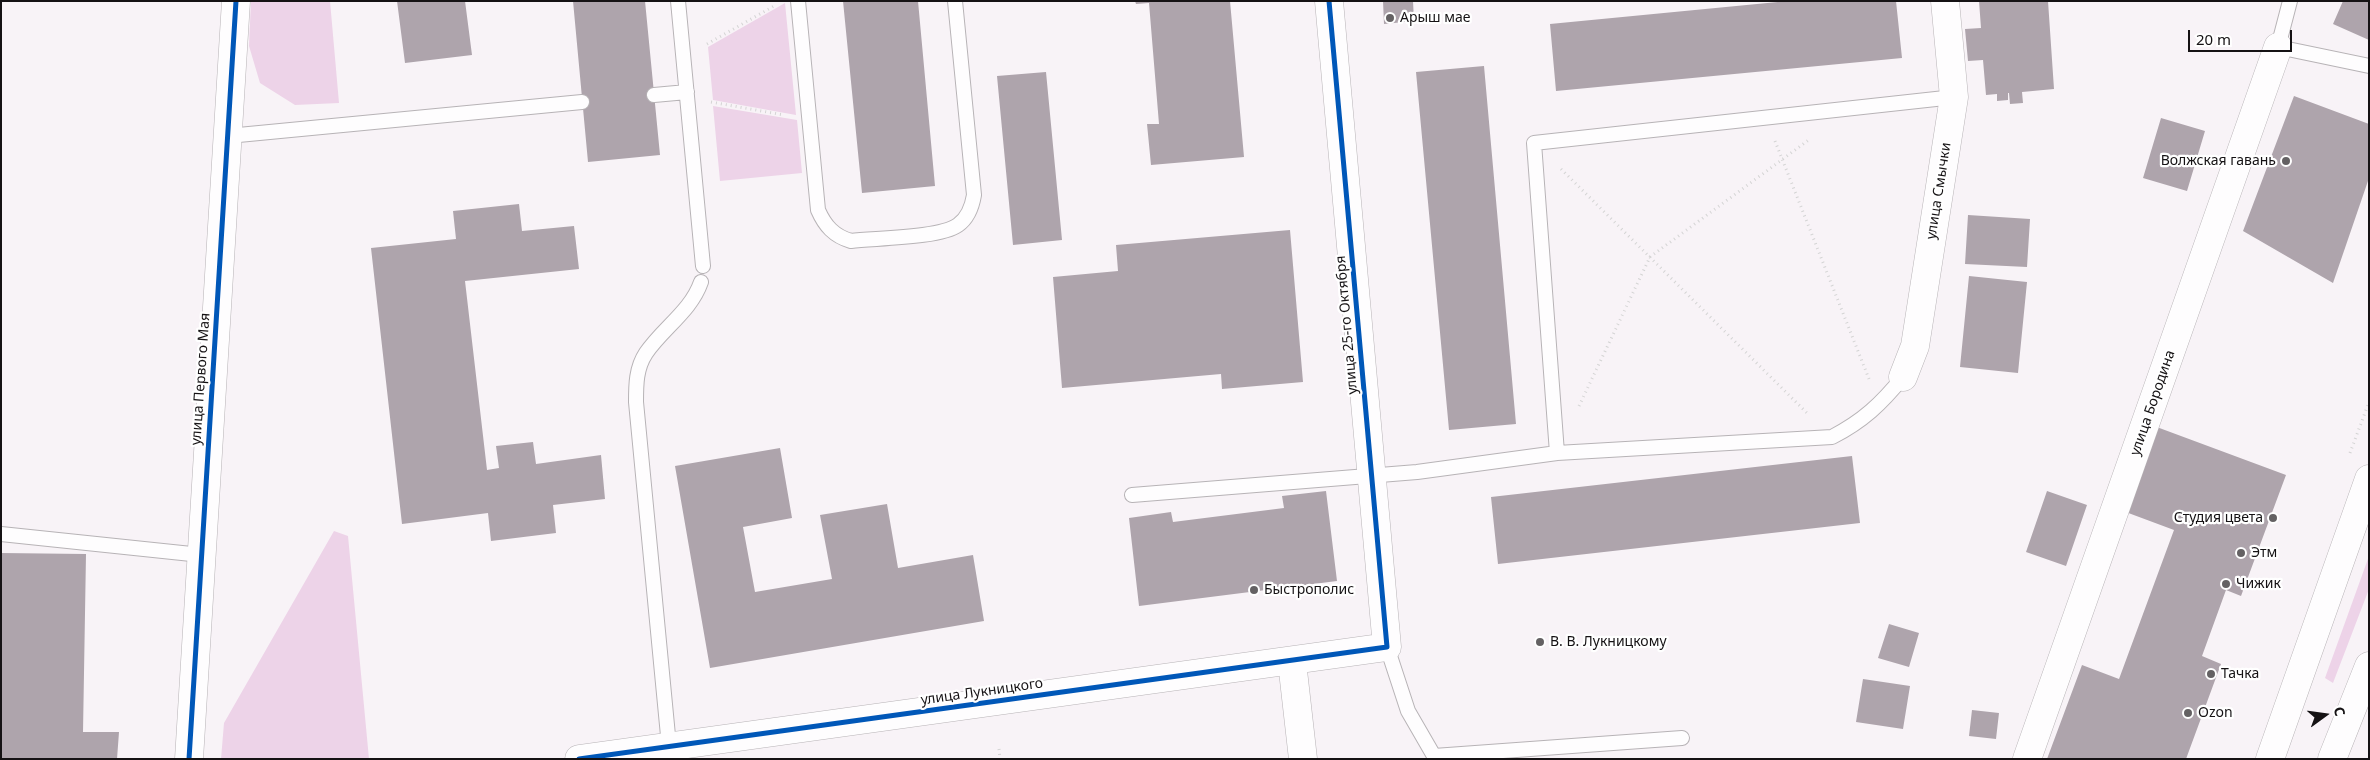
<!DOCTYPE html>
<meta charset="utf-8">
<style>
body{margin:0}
#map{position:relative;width:2370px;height:760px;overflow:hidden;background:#f8f3f7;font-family:"Noto Sans",sans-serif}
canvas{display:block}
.frame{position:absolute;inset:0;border:2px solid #151214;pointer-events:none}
.north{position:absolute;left:2300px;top:690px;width:50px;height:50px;-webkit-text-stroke:4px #fff;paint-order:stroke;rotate:76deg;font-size:14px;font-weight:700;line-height:20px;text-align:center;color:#151214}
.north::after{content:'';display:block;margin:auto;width:18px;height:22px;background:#151214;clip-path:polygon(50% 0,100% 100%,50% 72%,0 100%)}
.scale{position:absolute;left:2188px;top:30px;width:104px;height:22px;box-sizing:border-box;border:2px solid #151214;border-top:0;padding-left:6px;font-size:15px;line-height:18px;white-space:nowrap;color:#151214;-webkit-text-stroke:4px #fff;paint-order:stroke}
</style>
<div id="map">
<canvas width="2370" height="760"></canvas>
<div class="frame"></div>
<div class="north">С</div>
<div class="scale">20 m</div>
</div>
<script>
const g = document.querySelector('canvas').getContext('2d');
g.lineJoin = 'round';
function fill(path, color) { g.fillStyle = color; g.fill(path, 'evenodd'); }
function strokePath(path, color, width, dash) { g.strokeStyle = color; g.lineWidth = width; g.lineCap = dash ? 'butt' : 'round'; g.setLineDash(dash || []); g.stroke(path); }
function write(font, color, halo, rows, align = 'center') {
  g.font = font + ' "Noto Sans",sans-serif'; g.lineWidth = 4.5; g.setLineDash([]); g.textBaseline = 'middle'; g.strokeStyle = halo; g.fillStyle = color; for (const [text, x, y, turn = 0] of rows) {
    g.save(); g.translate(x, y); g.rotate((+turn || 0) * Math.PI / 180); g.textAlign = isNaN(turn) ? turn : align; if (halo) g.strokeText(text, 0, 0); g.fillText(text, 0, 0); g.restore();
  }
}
const green = new Path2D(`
 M251 1H330L339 103 295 105 260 83 249 46Z
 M785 3 796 115 713 100 708 47Z
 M713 106 797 120 802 173 720 181Z
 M334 531 348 536 369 759H221L224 723Z
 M2369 556V589L2333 683 2325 678Z`);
const building = new Path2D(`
 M397 1H465L472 55 405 63Z
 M573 1H645L660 155 588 162Z
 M843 1H918L935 186 862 193Z
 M1135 1H1230L1244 157 1151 165 1147 124H1159L1149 3 1136 4Z
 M1383 1H1413L1414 21 1384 24Z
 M1788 1H1896L1902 58 1556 91 1550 24Z
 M1979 1H2048L2054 89 2022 92 2023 103 2010 104 2009 93H2008V100L1997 101V94L1986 95 1983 60 1968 61 1965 29 1981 28Z
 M2343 1H2369V40L2333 24Z
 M1484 66 1516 424 1449 430 1416 72Z
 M1046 72 1062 240 1013 245 997 76Z
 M2294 96 2369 124V178L2333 283 2243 231Z
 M2161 118 2205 131 2187 191 2143 178Z
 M519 204 522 231 574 226 579 269 465 281 487 470 499 468 496 446 533 442 536 464 601 455 605 499 553 505 556 533 491 541 488 513 402 524 371 248 456 239 453 211Z
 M1968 215 2030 219 2027 267 1965 264Z
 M1290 230 1303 382 1222 389 1221 374 1062 388 1053 277 1118 271 1116 245Z
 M1969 276 2027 282 2018 373 1960 367Z
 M2154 426 2286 475 2241 596 2226 590 2202 656 2221 664 2186 759H2047L2082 665 2119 679 2174 530 2123 511Z
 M780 448 792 518 743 527 755 592 832 579 820 515 887 504 898 568 973 555 984 621 710 668 675 466Z
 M1852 456 1860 523 1498 564 1491 497Z
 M1326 491 1337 581 1139 606 1129 518 1171 512 1173 522 1284 508 1282 496Z
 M2047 491 2087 505 2066 566 2026 552Z
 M1 553 86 554 83 732H119L117 759H1Z
 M1889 624 1919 633 1909 667 1878 658Z
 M1863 679 1910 686 1903 729 1856 722Z
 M1972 710 1999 713 1996 739 1969 736Z`);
const path = new Path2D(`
 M707 44 774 6
 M711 102 784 115
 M1775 141 1869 379
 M1561 169 1807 413
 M1579 406 1650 257 1810 139
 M2350 453 2369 402
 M999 749 1000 759`);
const service = new Path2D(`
 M678 1 703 266
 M798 1 818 210C825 226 834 236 851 241 876 238 940 238 958 225 968 218 972 207 974 195L955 1
 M2290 1 2278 47 2369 66
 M654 95 687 92
 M228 136 582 102
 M1557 453 1534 143 1954 97
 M1132 495 1417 472 1557 453 1832 437C1863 421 1881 404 1903 377
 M1 534 201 555
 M1387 647 1408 711 1434 756 1682 738
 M669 746 636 402C636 385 636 368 646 353 663 328 691 311 701 282`);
const minor = new Path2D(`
 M1903 377 1915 346 1954 97 1945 1
 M1292 662 1303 759
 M2027 759 2278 47
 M2270 759 2369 479`);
const tertiary = new Path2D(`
 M189 759 236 1
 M579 759 1387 647 1329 1`);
const primary = new Path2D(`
 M2332 759 2369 666`);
const cycleway = new Path2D(`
 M189 759 236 1
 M579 759 1387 647 1329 1`);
const markers = [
 [1390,18,5,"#646163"],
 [2286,161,5,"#646163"],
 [2273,518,5,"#646163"],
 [2241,553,5,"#646163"],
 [2226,584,5,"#646163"],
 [1254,590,5,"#646163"],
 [1540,642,5,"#646163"],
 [2211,674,5,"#646163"],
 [2188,713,5,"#646163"]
];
const poiNames = [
 ["Арыш мае",1400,18],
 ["Волжская гавань",2276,161,"right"],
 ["Студия цвета",2263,518,"right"],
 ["Этм",2251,553],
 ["Чижик",2236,584],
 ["Быстрополис",1264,590],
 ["В. В. Лукницкому",1550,642],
 ["Тачка",2221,674],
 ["Ozon",2198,713]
];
const streetNames = [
 ["улица Смычки",1939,191,-81],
 ["улица 25-го Октября",1347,325,-95],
 ["улица Первого Мая",201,379,-86],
 ["улица Бородина",2153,403,-71],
 ["улица Лукницкого",982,692,-8]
];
fill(green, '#edd3e8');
fill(building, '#aea4ac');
strokePath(service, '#b7b3b6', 16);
strokePath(minor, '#b7b3b6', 29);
strokePath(tertiary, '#b7b3b6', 29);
strokePath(primary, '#b7b3b6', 29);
strokePath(path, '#d4d4d4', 3, [1, 4]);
strokePath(service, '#fefdfe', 14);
strokePath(minor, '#fefdfe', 28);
strokePath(tertiary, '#fefdfe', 28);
strokePath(primary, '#fefdfe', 28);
strokePath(cycleway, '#0057b8', 5);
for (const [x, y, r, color] of markers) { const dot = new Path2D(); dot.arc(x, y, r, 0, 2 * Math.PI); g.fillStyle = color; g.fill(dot); strokePath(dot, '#fff', 2); }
write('14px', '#151214', '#fff', poiNames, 'left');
write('14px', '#151214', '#fff', streetNames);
</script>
